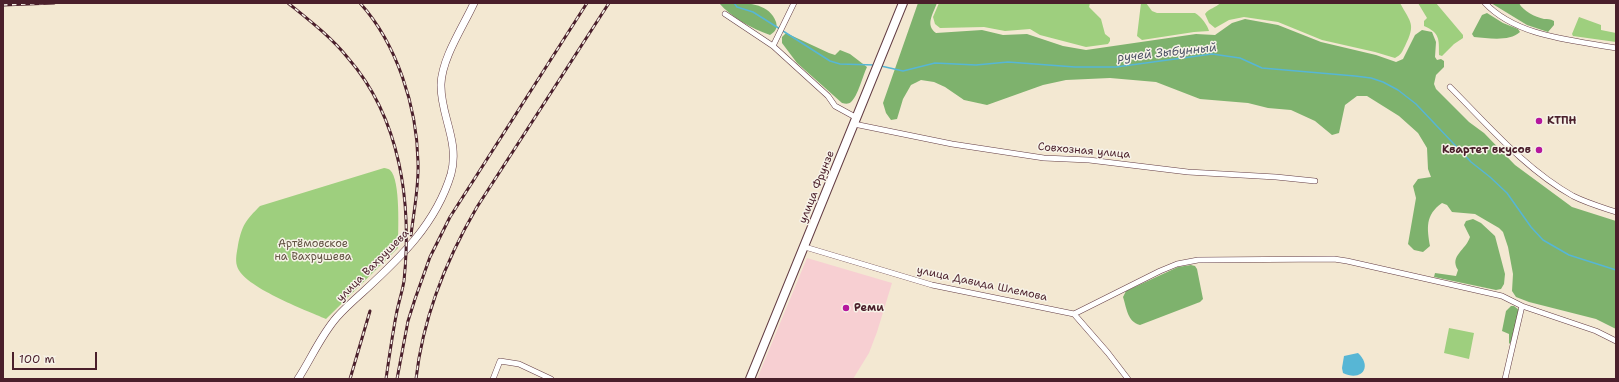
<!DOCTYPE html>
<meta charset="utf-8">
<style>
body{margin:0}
#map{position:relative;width:1619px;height:382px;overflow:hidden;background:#f3e8d2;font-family:"Shantell Sans",sans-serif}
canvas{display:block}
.frame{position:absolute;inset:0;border:4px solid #4a1f2b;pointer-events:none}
.scale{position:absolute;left:12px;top:352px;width:85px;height:18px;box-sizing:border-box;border:2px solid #4a1f2b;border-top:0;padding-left:5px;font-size:12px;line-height:14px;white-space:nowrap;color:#4a1f2b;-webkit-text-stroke:3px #f7f3e8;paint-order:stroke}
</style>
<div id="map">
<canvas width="1619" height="382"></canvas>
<div class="frame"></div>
<div class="scale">100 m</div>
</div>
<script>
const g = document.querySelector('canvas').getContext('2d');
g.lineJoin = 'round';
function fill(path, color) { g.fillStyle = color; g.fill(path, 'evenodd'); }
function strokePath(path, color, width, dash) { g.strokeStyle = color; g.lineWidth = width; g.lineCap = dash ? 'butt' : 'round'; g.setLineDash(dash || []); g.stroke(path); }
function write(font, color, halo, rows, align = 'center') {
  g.font = font + ' "Shantell Sans",sans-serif'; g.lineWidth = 3; g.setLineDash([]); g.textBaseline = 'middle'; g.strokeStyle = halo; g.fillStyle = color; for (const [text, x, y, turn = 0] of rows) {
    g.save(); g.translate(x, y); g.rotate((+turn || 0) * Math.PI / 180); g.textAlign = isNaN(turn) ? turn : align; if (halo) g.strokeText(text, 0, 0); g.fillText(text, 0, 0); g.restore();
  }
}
const built = new Path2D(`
 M807 258 892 283 877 332 869 353 853 379H757Z`);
const green = new Path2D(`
 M939 3H1090L1089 7 1101 19 1105 34 1110 38V41L1108 44 1086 47 1040 35 1030 29 1005 31 984 27 940 28 935 24 933 17Z
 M1141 3H1146L1152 11 1157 13H1195C1201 16 1208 26 1209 31L1194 32 1142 40 1137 36Z
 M1220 3H1400C1411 23 1416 24 1405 46 1402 52 1401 55 1395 58L1375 52 1322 40 1278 22 1244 17 1229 20 1215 28 1209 23 1205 14C1209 8 1216 8 1220 3Z
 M1418 3H1436L1463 35V38L1454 44 1442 56 1439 55C1439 39 1440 33 1424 26V21L1427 18Z
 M1579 17 1601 25V30L1616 33V42L1573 36 1572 34Z
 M384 168C386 168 389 169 390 170 401 180 398 232 398 248L326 319C306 310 243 287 237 266 235 259 237 252 238 245 242 225 246 220 260 206Z
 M1449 328 1474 333 1469 359 1444 353Z`);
const forest = new Path2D(`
 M719 3C739 3 768 0 776 22 778 28 775 32 770 35 751 28 732 18 719 3Z
 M918 3H937C933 14 925 25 936 33L982 30 1003 35 1027 34 1063 46 1086 50 1196 34 1215 35 1232 23 1245 19 1278 25 1321 42 1376 55 1396 62 1403 59 1415 35 1422 30 1432 32 1436 42 1435 57 1437 60 1441 59 1444 61V67L1436 75 1434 84 1436 89 1469 122 1484 133 1515 165 1572 207 1616 221V329L1596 319 1529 302 1516 297 1512 291 1513 274 1508 247 1503 232 1499 228 1475 214 1452 212 1447 205 1442 203C1425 215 1427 228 1430 246L1423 252 1414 250 1408 244 1416 198 1413 186 1418 179 1431 177 1428 169 1427 148 1418 133 1399 116 1367 96H1357L1345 105 1339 133 1332 135 1315 121 1291 110 1268 108 1248 103 1200 99 1156 82 1110 78 1066 80 1043 85 987 105 964 100 945 87 934 82 921 80 911 85 903 99 897 119 891 120 886 113 883 103Z
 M1491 3H1519C1523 11 1535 17 1544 19 1548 19 1550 19 1554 21V25L1548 32 1527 25Z
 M1487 13 1503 23 1518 29 1520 32C1509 42 1488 38 1474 37L1472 34 1482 15Z
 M786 33 829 53 835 55 840 50 850 54 867 67C863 75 858 96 851 102 849 104 846 104 842 103L797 63 782 43V37Z
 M1473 219 1481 223 1495 236 1505 274 1504 284 1501 289 1496 290 1434 277 1435 273 1456 276 1458 270C1449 256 1466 250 1470 237L1464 225 1466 221Z
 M1191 265 1195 266 1197 269 1203 299 1200 302 1140 325C1127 321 1127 309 1123 297L1126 291 1178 267Z
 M1511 306H1514L1519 310 1511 342 1509 344V334L1502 331 1506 311Z`);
const water = new Path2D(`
 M1358 353C1373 367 1361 382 1343 373L1342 368 1344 356Z`);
const stream = new Path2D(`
 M734 3 737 7 753 12 780 29
 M783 31 830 61 840 64 875 65
 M881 66 903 71 935 63 976 65 1008 62 1075 67H1116L1212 54 1240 58 1262 68 1355 76 1371 78 1383 82 1398 90 1416 104 1471 162 1490 177 1507 193 1531 227 1543 240 1569 255 1616 270`);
const minor = new Path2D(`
 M1485 3C1517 37 1573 40 1616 48
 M725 14 773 46 828 96 835 106 857 118
 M773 46 794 3
 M1450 87C1489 126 1525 169 1573 196 1587 203 1601 207 1616 212
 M854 124 952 144 1044 158 1089 160 1188 172 1276 177 1315 181
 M805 247 932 285 1074 314 1108 353 1128 379
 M1522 306 1596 331 1616 341
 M1074 314 1160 271 1177 264 1198 260 1334 259 1347 261 1502 296 1522 306 1505 379
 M493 379 500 361 519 364 551 379`);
const secondary = new Path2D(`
 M298 379C311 359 321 335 337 317 345 308 354 300 363 292 400 258 436 224 451 174 460 141 440 115 441 84 442 58 463 27 474 3`);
const primary = new Path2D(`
 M750 379 903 3`);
const rail = new Path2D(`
 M288 3C309 20 331 37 348 58 401 119 412 203 404 281 402 293 398 304 396 316 392 337 389 358 386 379
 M360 3C397 44 417 107 418 162 419 186 414 210 411 235
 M3 5 54 3
 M350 379 370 311
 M397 379 408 321 415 299 430 257 450 217 587 3
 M416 379C423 317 446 260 477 207L609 3`);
const markers = [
 [1539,121,4,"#b5179e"],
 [1539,150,4,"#b5179e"],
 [846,308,4,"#b5179e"]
];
const poiNames = [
 ["КТПН",1547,121],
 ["Квартет вкусов",1531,150,"right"],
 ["Реми",854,308]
];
const streetNames = [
 ["Совхозная улица",1084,151,5],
 ["улица Фрунзе",817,187,-68],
 ["улица Вахрушева",373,266,-45],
 ["улица Давида Шлемова",982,284,12]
];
const parkNames = [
 ["Артёмовское",313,244],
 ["на Вахрушева",313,257]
];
const waterNames = [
 ["ручей Зыбунный",1167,53,-6]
];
fill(built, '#f7cfd2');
fill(green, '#9ecf7e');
fill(forest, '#7eb26d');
fill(water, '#57b6d5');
strokePath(stream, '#57b6d5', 1.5);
strokePath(minor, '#633d44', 6);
strokePath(secondary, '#633d44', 8);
strokePath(primary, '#633d44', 10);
strokePath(minor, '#fff', 5);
strokePath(secondary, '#fff', 7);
strokePath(primary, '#fff', 8);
strokePath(rail, '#4a1f2b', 3);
strokePath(rail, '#f7f3e8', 1.5, [4.5]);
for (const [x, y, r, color] of markers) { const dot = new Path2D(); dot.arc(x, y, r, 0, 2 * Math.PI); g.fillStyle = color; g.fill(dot); strokePath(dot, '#f7f3e8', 1.5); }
write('bold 11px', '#4a1f2b', '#f7f3e8', poiNames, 'left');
write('11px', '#4a1f2b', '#f7f3e8', streetNames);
write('11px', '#635444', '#f7f3e8', parkNames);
write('italic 12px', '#4f5466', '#f7f3e8', waterNames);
</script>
